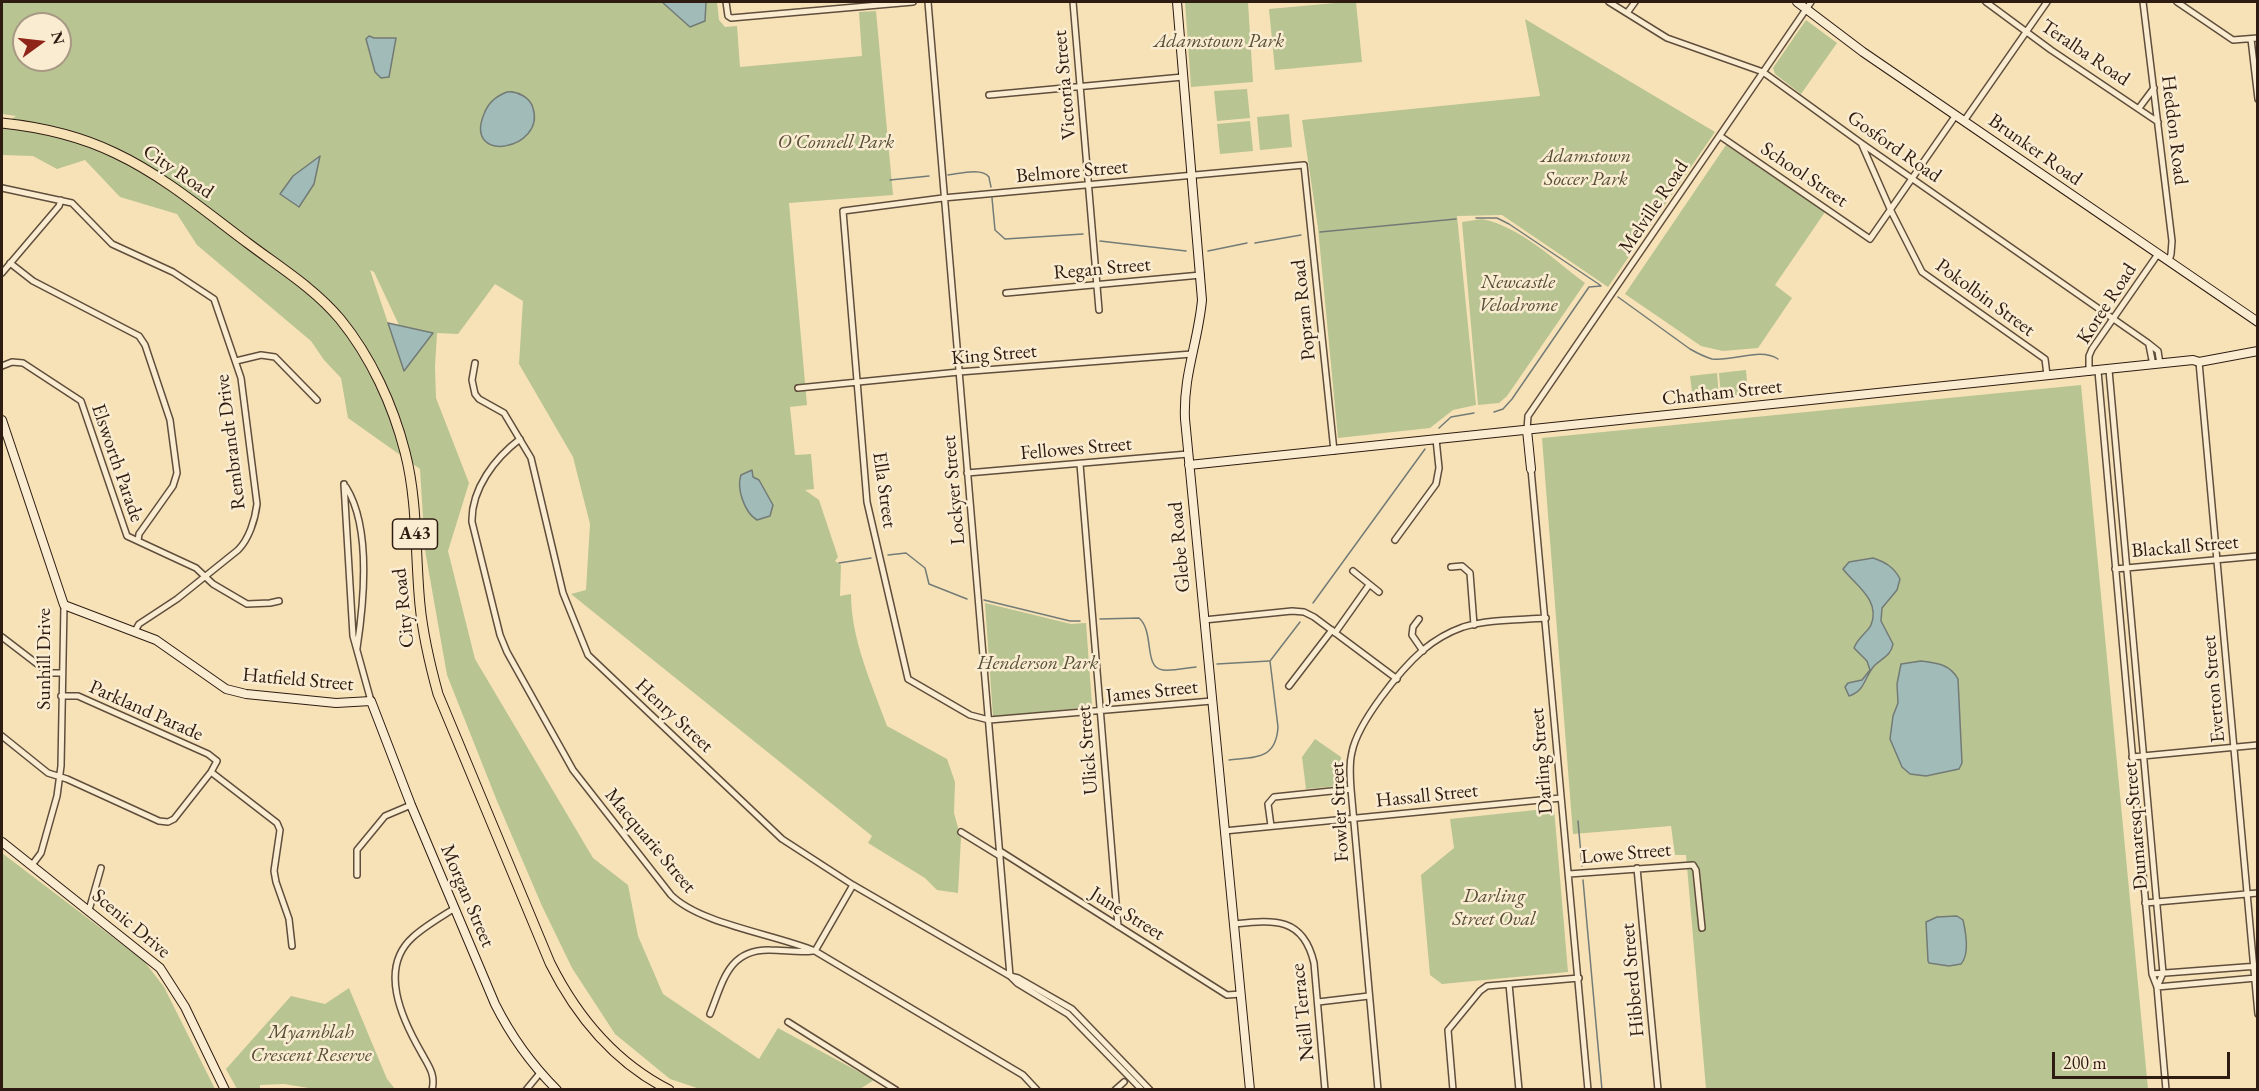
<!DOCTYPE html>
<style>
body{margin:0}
#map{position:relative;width:2259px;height:1091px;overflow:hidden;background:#f7e2b8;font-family:"EB Garamond",serif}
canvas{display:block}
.frame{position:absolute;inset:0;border:3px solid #2e1c12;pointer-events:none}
.north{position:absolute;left:12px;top:12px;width:60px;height:60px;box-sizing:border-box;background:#faecd1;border:2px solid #a89985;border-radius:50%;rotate:75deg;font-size:16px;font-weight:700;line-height:24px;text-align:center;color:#2e1c12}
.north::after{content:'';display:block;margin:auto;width:21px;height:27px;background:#8f2418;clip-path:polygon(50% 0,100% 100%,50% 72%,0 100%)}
.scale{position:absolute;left:2052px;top:1052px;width:178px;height:27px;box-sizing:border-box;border:3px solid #2e1c12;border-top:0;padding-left:8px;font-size:18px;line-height:21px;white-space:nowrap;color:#2e1c12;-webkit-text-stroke:4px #faecd1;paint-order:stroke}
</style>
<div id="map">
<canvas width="2259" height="1091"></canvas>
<div class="frame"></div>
<div class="north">N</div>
<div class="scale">200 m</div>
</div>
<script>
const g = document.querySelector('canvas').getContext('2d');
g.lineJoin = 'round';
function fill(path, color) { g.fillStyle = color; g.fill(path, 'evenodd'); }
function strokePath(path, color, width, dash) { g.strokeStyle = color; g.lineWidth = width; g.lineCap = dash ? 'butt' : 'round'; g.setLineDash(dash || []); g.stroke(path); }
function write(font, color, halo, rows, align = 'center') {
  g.font = font + ' "EB Garamond",serif'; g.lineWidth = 5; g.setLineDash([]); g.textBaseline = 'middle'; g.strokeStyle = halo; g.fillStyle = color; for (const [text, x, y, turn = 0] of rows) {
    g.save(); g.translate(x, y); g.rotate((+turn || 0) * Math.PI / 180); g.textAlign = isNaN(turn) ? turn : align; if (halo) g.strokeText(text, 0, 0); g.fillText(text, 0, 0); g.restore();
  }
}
const green = new Path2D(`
 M2 2H717L719 20 725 27 737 26 740 67 862 56 859 12 876 11 893 195 789 203 807 405 790 407 795 455 811 454 814 489 805 490 819 500 838 557 835 561 841 565 840 596 851 594C851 640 872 684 887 726L947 759 955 782 954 813 961 838 958 893 937 890 925 878 868 843 872 836 571 594 586 590 590 524 573 457 519 364 523 301 495 284 458 334 437 333 435 367 436 398 469 483 448 551 475 659 593 858 628 885 638 936 663 994 759 1059 778 1028 874 1080 860 1089H700L670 1079 615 1034 572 968 542 906 497 801 447 675 425 550 420 469 348 418 341 378 324 360 311 341 197 245 177 214 120 197 85 160 57 169 33 156 2 155V125L16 116 2 114ZM24 24H60V60H24ZM370 270 374 272 414 357 404 370Z
 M1185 2H1248L1253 82 1191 87Z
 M1346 2H1356L1362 62 1275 70 1269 9Z
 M1525 19 1715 132 1608 287 1502 215 1457 216 1476 405 1453 410 1430 428 1338 438 1318 228 1302 120 1540 96Z
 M1806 20 1837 43 1801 94 1775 74 1773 68Z
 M1247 89 1250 118 1217 121 1214 91Z
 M1289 114 1292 147 1260 150 1257 117Z
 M1250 121 1253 151 1220 154 1217 124Z
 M1726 145 1825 212 1775 285 1792 298 1758 348 1723 351 1701 346 1625 294Z
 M1482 219C1521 227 1554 260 1585 283L1507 396 1499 403 1478 405 1462 222Z
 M1746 370 1748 394 1721 397 1719 373Z
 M1717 373 1719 398 1693 400 1690 376Z
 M2081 385 2148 1089H1706L1686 855H1675L1671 826 1573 834 1542 438Z
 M985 603 1071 624 1086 623 1092 705 1090 707 993 717Z
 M1315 739 1341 757 1340 781 1338 786 1306 789 1302 757Z
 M1554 808 1568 972 1442 984 1430 975 1421 875 1454 848 1450 819Z
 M2 853 144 961 164 987 215 1089H2Z
 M349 988 387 1079 395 1089 321 1090 284 1084 260 1085V1089H237L226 1069 291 996 325 1004Z`);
const water = new Path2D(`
 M662 2H706L705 21 690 27Z
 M369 36 374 38H396L389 77 381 78 375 72 366 39Z
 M507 92C517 91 530 97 533 108 546 150 463 165 484 114 488 103 496 96 507 92Z
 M320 156 314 184 299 207 280 194 293 176Z
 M388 323 433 333 404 371Z
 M752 470 753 477 759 480 773 505 770 516 757 520C745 513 736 489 741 475Z
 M1873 558C1885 562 1894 567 1900 579L1897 590 1882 608 1881 621 1893 644C1891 656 1882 658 1874 666 1864 678 1865 691 1849 696L1845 687 1848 683 1862 680 1870 670 1867 661 1854 648C1858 637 1867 633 1871 625 1881 600 1855 585 1843 569L1849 562Z
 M1921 661C1936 663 1950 664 1958 679L1962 763 1959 769 1926 776 1910 774 1902 767 1890 739 1893 716 1898 703 1897 684 1901 664Z
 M1937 917 1957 916 1963 920C1966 933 1970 954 1961 964L1949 966 1929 963 1928 961 1926 922Z`);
const stream = new Path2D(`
 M2 3 3 2
 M948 175C958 174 982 167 989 177 989 178 991 187 991 187
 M890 180 929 176
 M992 198 995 230 1005 239 1083 234
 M1476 218H1497L1509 224 1600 285
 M1320 232 1456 219
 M1100 241 1186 251
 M1255 243 1301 235
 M1208 251 1247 243
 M1618 297 1690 349C1697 353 1705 357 1712 359 1733 362 1760 347 1778 359
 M1494 412 1503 409 1512 399 1589 287 1601 286
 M1439 428 1451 417 1474 413
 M888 555 906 553 925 568 929 584 967 599
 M839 563 871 558
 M984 600 1070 621H1080
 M1313 603 1425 449
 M1100 619 1139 618C1155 632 1143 668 1163 670 1173 671 1186 668 1196 667
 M1217 664 1269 661
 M1229 760C1255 757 1276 760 1278 727L1270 661 1300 622
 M1578 821 1582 866
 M1583 880 1602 1090`);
const street = new Path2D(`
 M726 2 728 16 731 18 913 2
 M928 2 1010 976
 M1073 2 1099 310
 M1609 2 1667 38 1763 72 1861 143 2148 343 2158 351 2160 364
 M1986 2 2051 50 2158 122
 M2143 2 2172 241 2171 254 2169 261
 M2177 2 2233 40 2258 38
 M1627 13 1635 2
 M2251 39 2258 99
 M989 95 1183 77
 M2139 108 2154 88
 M1964 121 2047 2
 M1720 136 1870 239 1956 115
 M1862 145 1891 211 1922 272 2045 359 2047 375
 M2 188 72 203 112 244 173 272 214 299 241 378 257 504C255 520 249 539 238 550L177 599 139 624 135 631
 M10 263 33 281 139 336 145 345 170 420 177 473 173 486 139 534 138 541
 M2 273 59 206 61 200
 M1006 293 1201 275
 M2149 345 2153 365
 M236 361 261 355 275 357 317 400
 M2199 362 2258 1014
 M475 363 472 380 475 394 479 399 504 413 531 458 563 593 588 655 782 839 853 885 1010 976 1018 978 1072 1009 1150 1090
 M2 366 12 362 23 363 81 401 127 536 196 568 213 584 247 604 270 603 279 601
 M2109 370 2163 973 2157 987
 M2098 371 2152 974 2157 987 2166 1090
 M2089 372V356L2092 349 2158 254
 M798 388 959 372 1192 354
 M1527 430 1528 416 1811 2
 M520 439C495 458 471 489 472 522L500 635 507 652 573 770 671 895C700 924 774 934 815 951L1023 1075 1037 1090
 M1080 464 1118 926
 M1531 469 1588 1090
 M967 473 1188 454
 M344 484 353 636 371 701
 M346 487C371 527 364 602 357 648
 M1395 540 1436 484 1439 468 1436 439
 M1451 567 1462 566 1470 573 1474 625
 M2115 569 2258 556
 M1353 571 1379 592
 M1419 619 1413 627 1412 635 1423 651
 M1204 620 1292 611 1304 612 1314 617 1397 679
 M1335 633 1369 585
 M2 637 49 673H62
 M1289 686 1332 630
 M1212 701 989 720 970 715 908 679 867 502 843 211 943 198 1304 165 1334 451
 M2 736 48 773 67 779 159 821 168 822 174 819 211 772 217 761 208 754 78 696H61
 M2132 757 2258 745
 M211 772 277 823 280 830 274 871 276 882 289 919 292 946
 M1271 826 1268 804 1274 797 1351 789
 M1224 831 1561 798
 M961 832 1000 856
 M1000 851 1227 995 1241 994
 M32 865 41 853 57 796 61 766 64 605
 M1637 868 1658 1090
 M1569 874 1693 865 1696 870 1702 928
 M357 875V850L385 816 411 805
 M2145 903 2258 893
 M89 910 101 868
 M1234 924C1273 920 1303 916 1314 963L1325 1090
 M815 951 853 885
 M2152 974 2258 966
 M1011 977 1017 983 1068 1014 1142 1090
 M1509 984 1519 1090
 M2157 987 2256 978
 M1318 1002 1369 996
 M710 1014C723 982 728 949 770 950 785 950 798 953 813 951
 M788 1022 896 1090
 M432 1090C436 1074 428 1065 421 1052 402 1019 378 968 413 937 425 926 441 917 455 908
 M526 1090 540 1073
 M1115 1090 1124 1082
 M1378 1090 1351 789C1350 776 1349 764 1352 752 1358 722 1400 670 1423 650 1435 640 1449 632 1463 627 1489 619 1519 620 1546 618
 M1453 1090 1448 1030 1480 991 1487 986 1579 978`);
const secondary = new Path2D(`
 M1177 2 1202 300C1198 343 1183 375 1185 419L1250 1090
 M1797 2 1863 52 2258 322
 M2 420 64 605 156 640 226 689 246 694 336 703 371 701 411 805 495 1004C511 1036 531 1064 557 1090
 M1527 430 1531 469
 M1189 465 2193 360 2199 362 2258 351
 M2 842 160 968 185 1007 225 1090`);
const highway = new Path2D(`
 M2 123C40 127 80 136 115 153 164 176 206 212 249 244 281 268 315 289 340 319 371 357 393 405 405 452 418 502 415 555 420 605 423 636 430 665 438 694L550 963C577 1017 614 1062 669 1090`);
const shields = [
 [415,534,45]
];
const shieldNames = [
 ["A43",415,534]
];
const parkNames = [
 ["Adamstown Park",1219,42],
 ["O'Connell Park",836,143],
 ["Adamstown",1586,157],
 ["Soccer Park",1586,180],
 ["Newcastle",1518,283],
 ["Velodrome",1518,306],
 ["Henderson Park",1038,664],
 ["Darling",1494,897],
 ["Street Oval",1494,920],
 ["Myamblah",311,1033],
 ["Crescent Reserve",311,1056]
];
const streetNames = [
 ["Teralba Road",2085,53,34],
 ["Victoria Street",1065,85,-95],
 ["Heddon Road",2174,130,83],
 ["Gosford Road",1894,147,35],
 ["Brunker Road",2035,150,35],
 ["City Road",178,172,34],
 ["Belmore Street",1072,172,-5],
 ["School Street",1804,175,34],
 ["Melville Road",1654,207,-56],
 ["Regan Street",1102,269,-5],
 ["Pokolbin Street",1985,298,36],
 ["Koree Road",2107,304,-57],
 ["Popran Road",1304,310,-96],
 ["King Street",994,355,-5],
 ["Chatham Street",1722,393,-6],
 ["Rembrandt Drive",231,442,-97],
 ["Fellowes Street",1076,449,-5],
 ["Elsworth Parade",117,463,71],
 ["Ella Street",884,490,82],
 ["Lockyer Street",954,490,-95],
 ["Glebe Road",1180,547,-95],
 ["Blackall Street",2185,547,-5],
 ["City Road",404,608,-96],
 ["Sunhill Drive",45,659,-90],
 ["Hatfield Street",298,680,5],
 ["Everton Street",2214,689,-95],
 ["James Street",1152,692,-6],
 ["Parkland Parade",146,711,24],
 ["Henry Street",674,716,43],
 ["Ulick Street",1088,750,-95],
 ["Darling Street",1542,761,-95],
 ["Hassall Street",1427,796,-6],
 ["Fowler Street",1340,812,-93],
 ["Dumaresq Street",2136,826,-95],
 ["Macquarie Street",650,841,50],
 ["Lowe Street",1626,854,-5],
 ["Morgan Street",467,896,67],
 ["June Street",1127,914,32],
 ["Scenic Drive",131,924,40],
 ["Hibberd Street",1633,980,-95],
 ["Neill Terrace",1303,1012,-96]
];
fill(green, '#b8c492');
fill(water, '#a1bbb9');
strokePath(water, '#737b76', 1.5);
strokePath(stream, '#737b76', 1.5);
strokePath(street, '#604e3c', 8);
strokePath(secondary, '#2e1c12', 10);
strokePath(highway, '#2e1c12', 11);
strokePath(street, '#faecd1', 5);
strokePath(secondary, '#faecd1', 8);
strokePath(highway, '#f7e2b8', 9);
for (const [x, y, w] of shields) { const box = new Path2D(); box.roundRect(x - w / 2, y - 15, w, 30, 4.5); g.fillStyle = '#faecd1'; g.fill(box); strokePath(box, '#2e1c12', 1.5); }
write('bold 18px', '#2e1c12', null, shieldNames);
write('italic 20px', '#574e38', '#faecd1', parkNames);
write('20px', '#2e1c12', '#faecd1', streetNames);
</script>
